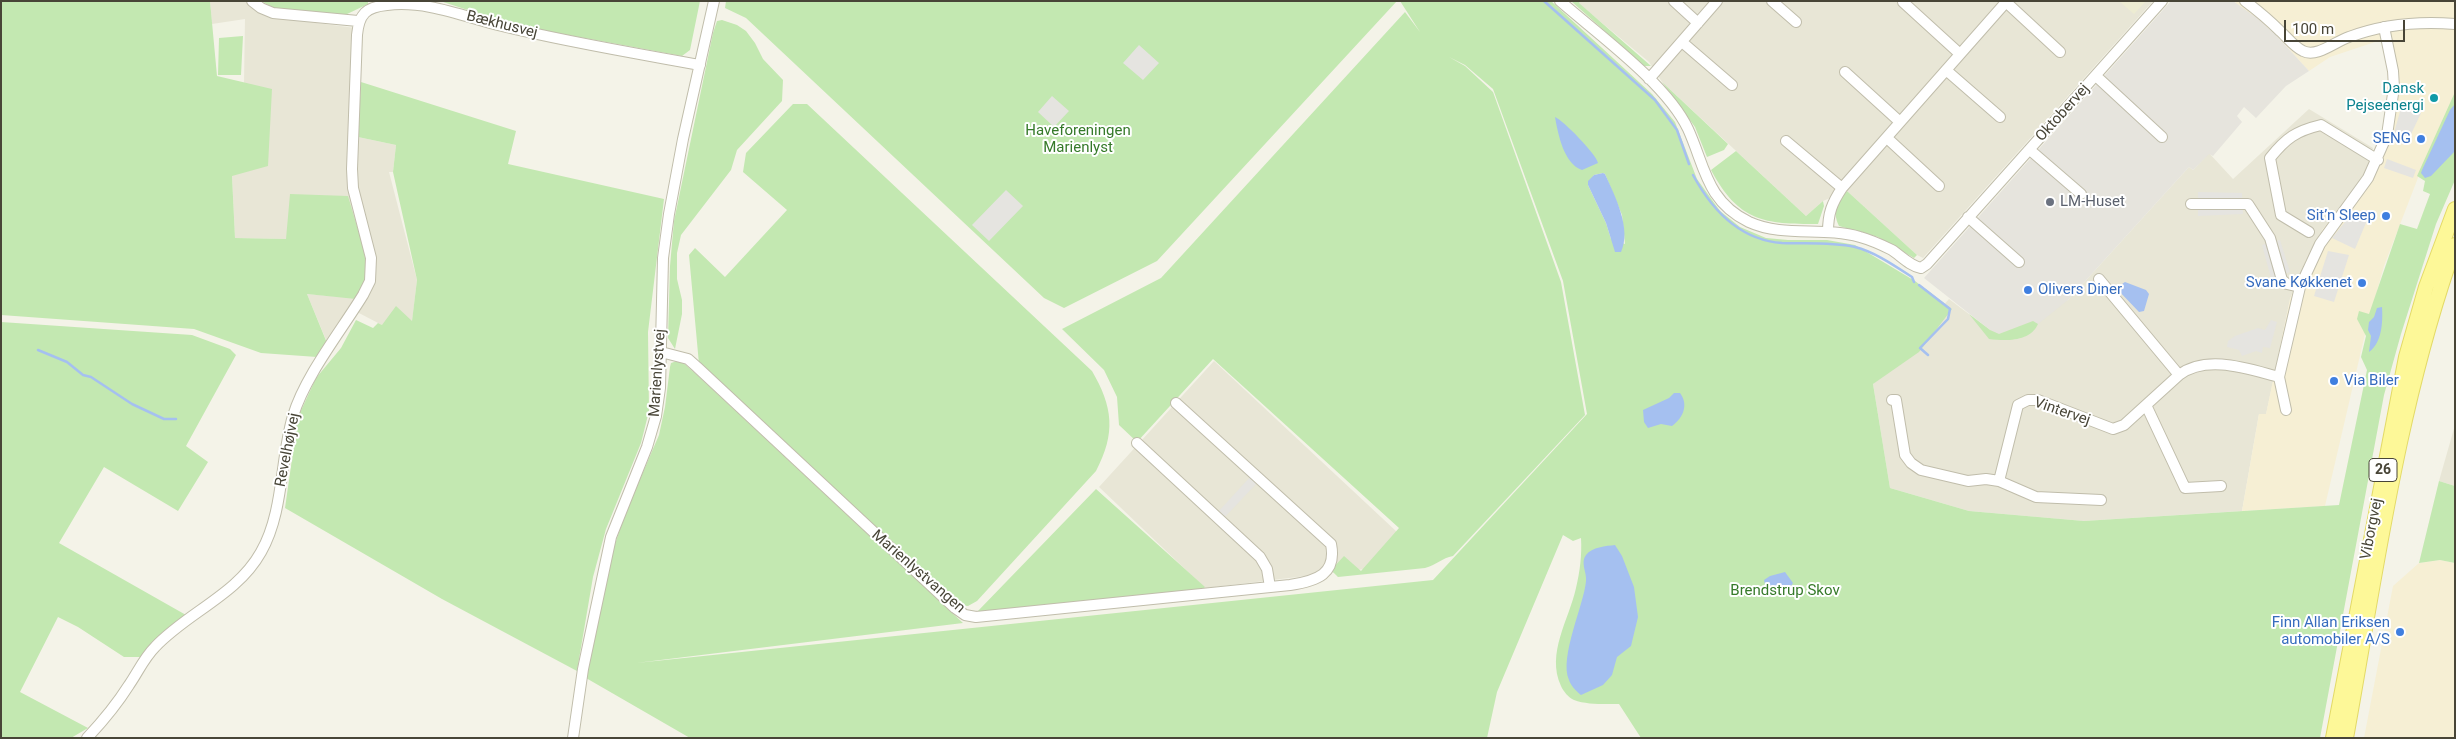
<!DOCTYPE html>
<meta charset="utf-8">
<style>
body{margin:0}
#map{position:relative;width:2456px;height:739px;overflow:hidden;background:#f4f3e8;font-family:Roboto,sans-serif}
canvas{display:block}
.frame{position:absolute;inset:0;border:2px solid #484537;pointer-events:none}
.scale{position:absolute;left:2284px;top:20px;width:121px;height:22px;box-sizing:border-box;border:2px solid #484537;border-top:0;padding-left:6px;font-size:15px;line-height:18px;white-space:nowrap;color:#484537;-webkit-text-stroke:4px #fff;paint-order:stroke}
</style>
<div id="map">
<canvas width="2456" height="739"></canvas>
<div class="frame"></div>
<div class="scale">100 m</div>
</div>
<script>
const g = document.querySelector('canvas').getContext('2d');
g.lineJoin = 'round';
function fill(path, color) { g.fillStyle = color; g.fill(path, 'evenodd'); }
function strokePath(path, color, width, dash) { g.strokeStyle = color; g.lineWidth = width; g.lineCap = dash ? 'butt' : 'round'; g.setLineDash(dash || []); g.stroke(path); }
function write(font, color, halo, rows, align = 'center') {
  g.font = font + ' Roboto,sans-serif'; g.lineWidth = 4; g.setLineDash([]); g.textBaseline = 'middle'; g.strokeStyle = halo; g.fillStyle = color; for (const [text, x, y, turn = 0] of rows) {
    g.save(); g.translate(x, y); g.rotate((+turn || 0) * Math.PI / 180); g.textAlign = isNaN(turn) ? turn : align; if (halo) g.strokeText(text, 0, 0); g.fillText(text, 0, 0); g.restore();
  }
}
const residential = new Path2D(`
 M210 1H249L279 18 363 29 358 137 396 145 393 172H389L417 280 412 322 382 325 357 312 331 352 307 294 356 298 286 239 235 238 232 175 272 90 244 83 245 19 212 24Z
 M1580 1H2153L1923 258 1917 255 1847 191 1823 201 1806 216 1662 82 1649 62 1578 3Z
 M2309 109 2373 148 2369 166 2357 187 2323 229 2306 260 2290 299 2266 415 2259 414 2242 511 2084 521 1969 511 1890 488 1873 384 1949 299 1990 330 2068 300 2189 167 2193 170 2209 153 2233 179Z
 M1214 361 1397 532 1365 569 1205 588 1099 487Z
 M2455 425V486L2439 481Z`);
const commercial = new Path2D(`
 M2237 1H2455V97L2421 170 2384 266 2365 334 2325 506 2242 511 2259 414H2266L2290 299 2306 260 2323 229 2357 187 2369 166 2380 140 2385 118 2388 73 2381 40 2330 57 2309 71 2276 35 2235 3Z
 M2440 560 2455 563V738H2364L2393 586 2419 563Z`);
const industrial = new Path2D(`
 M2171 1H2233L2257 18 2276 35 2309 71 2286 86 2256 118 2244 107 2237 116 2242 122 2213 156 2209 154 2193 170 2189 167 2068 300 2038 324 2033 321 1999 334 1990 330 1924 278Z`);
const education = new Path2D(`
 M2119 1H2146L2134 14Z`);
const green = new Path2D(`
 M1 1H210L217 76 272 89 268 166 232 176 235 238 286 239 290 194 348 196 364 250 367 275 356 299 307 294 327 343 317 357 261 353 194 329 1 315Z
 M261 1H368V4L345 15 276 9Z
 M440 1H700L690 50 682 56 514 25Z
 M726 1H1397L1157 261 1064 308 1044 298 746 18 725 8Z
 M1400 1H1551L1652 94 1675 122 1697 179 1720 211 1740 227 1766 238 1788 240H1827L1855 245 1915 281 1952 309 1919 352 1873 384 1890 488 1969 511 2084 521 2339 505 2367 370 2361 357 2366 336 2357 319 2359 311 2369 314 2400 224 2417 229 2430 194 2423 191 2425 181 2417 176 2455 92V180L2436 224 2401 334 2384 395 2320 738H1641L1619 704C1606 704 1587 705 1574 700 1569 698 1563 691 1561 686 1546 653 1569 620 1576 588 1580 571 1582 555 1581 538L1573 541 1563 535 1497 692 1487 738H690L586 678 611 556 625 514 659 435 665 407 670 367 671 363 680 360 696 374 963 623 636 663 1433 580 1587 414 1563 281 1493 89 1465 65 1449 57 1465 66 1493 92 1561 282 1585 415 1453 556C1442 558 1436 565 1425 568L1338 577 1331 570 1344 556 1361 571 1399 528 1213 359 1137 442 1119 425 1117 397 1104 370 1062 329 1161 278 1405 12 1420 32ZM1603 173 1605 174 1622 215 1625 244 1611 239 1606 223 1588 185 1594 175Z
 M1571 1H1580L1579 3 1651 66H1644Z
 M722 20 737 25 746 31 755 43 763 59 783 80 782 101 737 150 731 170 681 235 677 253V279L682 300V314L675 349 668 338 670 266 674 221 713 33 717 21Z
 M243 36 241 75H218L219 38Z
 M361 82 516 131 508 164 664 199 648 332 649 411 641 443 606 529 593 577 577 671 442 599 285 508 298 417 316 378 341 348 356 320 373 328 378 323 382 325 396 306 412 321 417 280 393 172 396 145 358 137Z
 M1662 82 1728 144 1724 150 1707 157 1695 127Z
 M793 104H807L1092 371C1113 407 1116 433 1096 471L977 601 968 606 957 605 699 364 689 255 695 248 725 277 787 210 743 172 746 153Z
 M1736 151 1806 216 1823 201 1824 206 1818 224C1764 224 1739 222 1711 170Z
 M1847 191 1917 255 1914 258 1878 237 1839 226C1832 211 1837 203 1847 191Z
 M1969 314 1990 330 1999 334 2033 321 2038 324C2030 342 2006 341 1989 339Z
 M1 322 192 335 230 349 236 355 186 446 208 462 178 511 104 467 59 543 186 615 143 657H124L78 627 58 617 20 692 88 728 71 738H4L1 736Z
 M2439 481 2455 486V563L2440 560 2419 563Z
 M1096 489 1205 587 1202 590 977 612Z`);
const parking = new Path2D(`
 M1139 45 1159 63 1143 80 1123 63Z
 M1052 96 1069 111 1054 127 1038 112Z
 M2401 108 2421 113 2406 145 2392 140Z
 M2387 159 2416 170 2413 178 2384 168Z
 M1006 190 1023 206 989 241 972 225Z
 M2198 192 2242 193 2243 214 2198 216Z
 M2353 212 2368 218 2355 249 2332 238Z
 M2280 240 2290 272 2271 278 2262 245Z
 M2328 251 2349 255 2334 302 2314 296Z
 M2271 320 2277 322 2270 348 2263 347 2262 353 2256 351 2242 356 2239 350 2227 347 2228 341 2235 336 2258 328 2265 330Z
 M1251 476 1258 482 1223 519 1217 513Z`);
const water = new Path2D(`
 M2455 104V151L2431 176 2425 178 2421 173 2422 170 2450 110Z
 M1555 117C1563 120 1597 155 1598 163L1582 170C1564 164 1558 134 1555 117Z
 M1603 173 1605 174C1615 196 1632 229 1621 252H1615L1606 223 1588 185V181L1594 175Z
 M2125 282 2146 290 2149 294 2144 311 2139 312 2118 290 2119 286Z
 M2382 307C2383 322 2382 343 2369 352L2371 336 2368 330 2369 322 2374 317 2377 308Z
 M1674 393H1680C1689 405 1683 418 1672 426L1661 424 1648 428 1644 422 1643 410 1669 398Z
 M1615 545 1622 556 1634 587 1638 617 1631 646 1617 657 1612 675 1603 685 1581 695C1576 691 1571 686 1569 680 1559 657 1584 605 1586 581 1587 572 1580 563 1586 555 1592 547 1606 546 1615 545Z
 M1785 572 1793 583 1787 593 1776 595 1766 589 1764 580 1770 576Z`);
const stream = new Path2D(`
 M1544 1 1655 100 1677 130 1689 164
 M1693 175C1712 210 1739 240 1782 243 1807 244 1830 242 1855 247 1875 252 1895 266 1912 277L1914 282
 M1919 285 1950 309 1948 319 1920 348 1928 355
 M38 350 67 362 83 375 91 377 132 404 164 419H176`);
const minor = new Path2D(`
 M252 1 261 8 273 13 358 21
 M1560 1C1599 35 1667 84 1688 129 1705 166 1706 201 1749 222 1784 238 1823 226 1860 237 1871 240 1882 245 1892 250 1901 256 1910 266 1921 268L1927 264 2162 1
 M1674 1 1698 23
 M1772 1 1796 22
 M2245 1C2257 10 2269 20 2280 31 2287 37 2294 47 2303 51 2317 58 2336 41 2349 37 2384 24 2418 21 2455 24
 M1903 2 1960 54
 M2006 2 2060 52
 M1682 42 1732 85
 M1946 70 2000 117
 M1845 72 1900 122
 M2096 76 2162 137
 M1649 79 1717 1
 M1887 138 1939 186
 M1786 141 1842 188
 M2030 150 2081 194
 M2191 204H2248L2270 238 2282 280 2287 284 2300 287
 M1968 217 2019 262
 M1828 232C1828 213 1832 203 1842 188L2007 1
 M2309 232 2281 215 2270 158C2286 138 2296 131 2321 125L2378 160
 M2099 279 2179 375
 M661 352 688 359 697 367 955 608 965 615 976 617 1290 585C1317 581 1337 574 1331 544L1176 403
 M1892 400H1896L1905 455 1911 463 1921 470 1968 481 1986 479 1999 481 2036 497 2101 500
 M2146 405 2185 488 2221 486
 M2286 410 2279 377 2300 287 2320 244 2368 178 2387 135 2394 87 2393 71 2384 27
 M1137 443 1260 557 1267 569 1270 587
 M1999 481 2018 405 2028 400H2038L2113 429 2124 425 2179 375C2207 354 2248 369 2279 377
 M87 738C103 721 117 704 129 685 138 672 144 658 155 647 188 612 237 595 261 552 284 512 280 459 293 416 305 376 341 331 363 295L370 281 371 258 353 188 352 169 357 35C359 14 366 7 387 5 426 0 465 17 502 26 567 42 634 53 700 65
 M573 738 583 669 611 537 647 447 656 416 660 388 663 258 669 214 683 139 714 1`);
const major = new Path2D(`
 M2333 738 2406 357 2426 287 2455 209
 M2346 738C2376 572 2398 404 2455 245`);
const markers = [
 [2434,98,5,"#0f9aa8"],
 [2421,139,5,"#3f7fe0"],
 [2050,202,5,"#6b7280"],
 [2386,216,5,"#3f7fe0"],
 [2362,283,5,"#3f7fe0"],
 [2028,290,5,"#3f7fe0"],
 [2334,381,5,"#3f7fe0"],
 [2400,632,5,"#3f7fe0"]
];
const shields = [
 [2383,470,28]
];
const shieldNames = [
 ["26",2383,470]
];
const streetNames = [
 ["Bækhusvej",502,25,14],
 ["Oktobervej",2063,113,-48],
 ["Marienlystvej",658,373,-86],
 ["Vintervej",2062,412,19],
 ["Revelhøjvej",288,450,-79],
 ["Viborgvej",2372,529,-79],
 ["Marienlystvangen",918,572,41]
];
const cultureNames = [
 ["Dansk",2424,89],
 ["Pejseenergi",2424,106]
];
const parkNames = [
 ["Haveforeningen",1078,131],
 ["Marienlyst",1078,148],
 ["Brendstrup Skov",1785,591]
];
const shopNames = [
 ["SENG",2411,139],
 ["Sit’n Sleep",2376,216],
 ["Svane Køkkenet",2352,283],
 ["Olivers Diner",2038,290,"left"],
 ["Via Biler",2344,381,"left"],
 ["Finn Allan Eriksen",2390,623],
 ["automobiler A/S",2390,640]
];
const worshipNames = [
 ["LM-Huset",2060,202]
];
fill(residential, '#e8e6d6');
fill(commercial, '#f6efd4');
fill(industrial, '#e6e4dd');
fill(education, '#edecd2');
fill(green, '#c3e8b1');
fill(parking, '#e5e4e0');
fill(water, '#a5c0f0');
strokePath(stream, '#a5c0f0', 2.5);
strokePath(minor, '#c0bdab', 12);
strokePath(major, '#e3da67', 16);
strokePath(minor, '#fff', 10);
strokePath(major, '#fdf898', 14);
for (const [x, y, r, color] of markers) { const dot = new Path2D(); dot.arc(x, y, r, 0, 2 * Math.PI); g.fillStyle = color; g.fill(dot); strokePath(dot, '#fff', 2); }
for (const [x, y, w] of shields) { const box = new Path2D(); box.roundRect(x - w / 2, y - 11.5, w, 23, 4); g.fillStyle = '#fff'; g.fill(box); strokePath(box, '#484537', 1); }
write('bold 14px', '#484537', null, shieldNames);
write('15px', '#484537', '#fff', streetNames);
write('15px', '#0d838f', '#fff', cultureNames, 'right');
write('15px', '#367a2a', '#fff', parkNames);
write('15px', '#366cbe', '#fff', shopNames, 'right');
write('15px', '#5b616d', '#fff', worshipNames, 'left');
</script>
